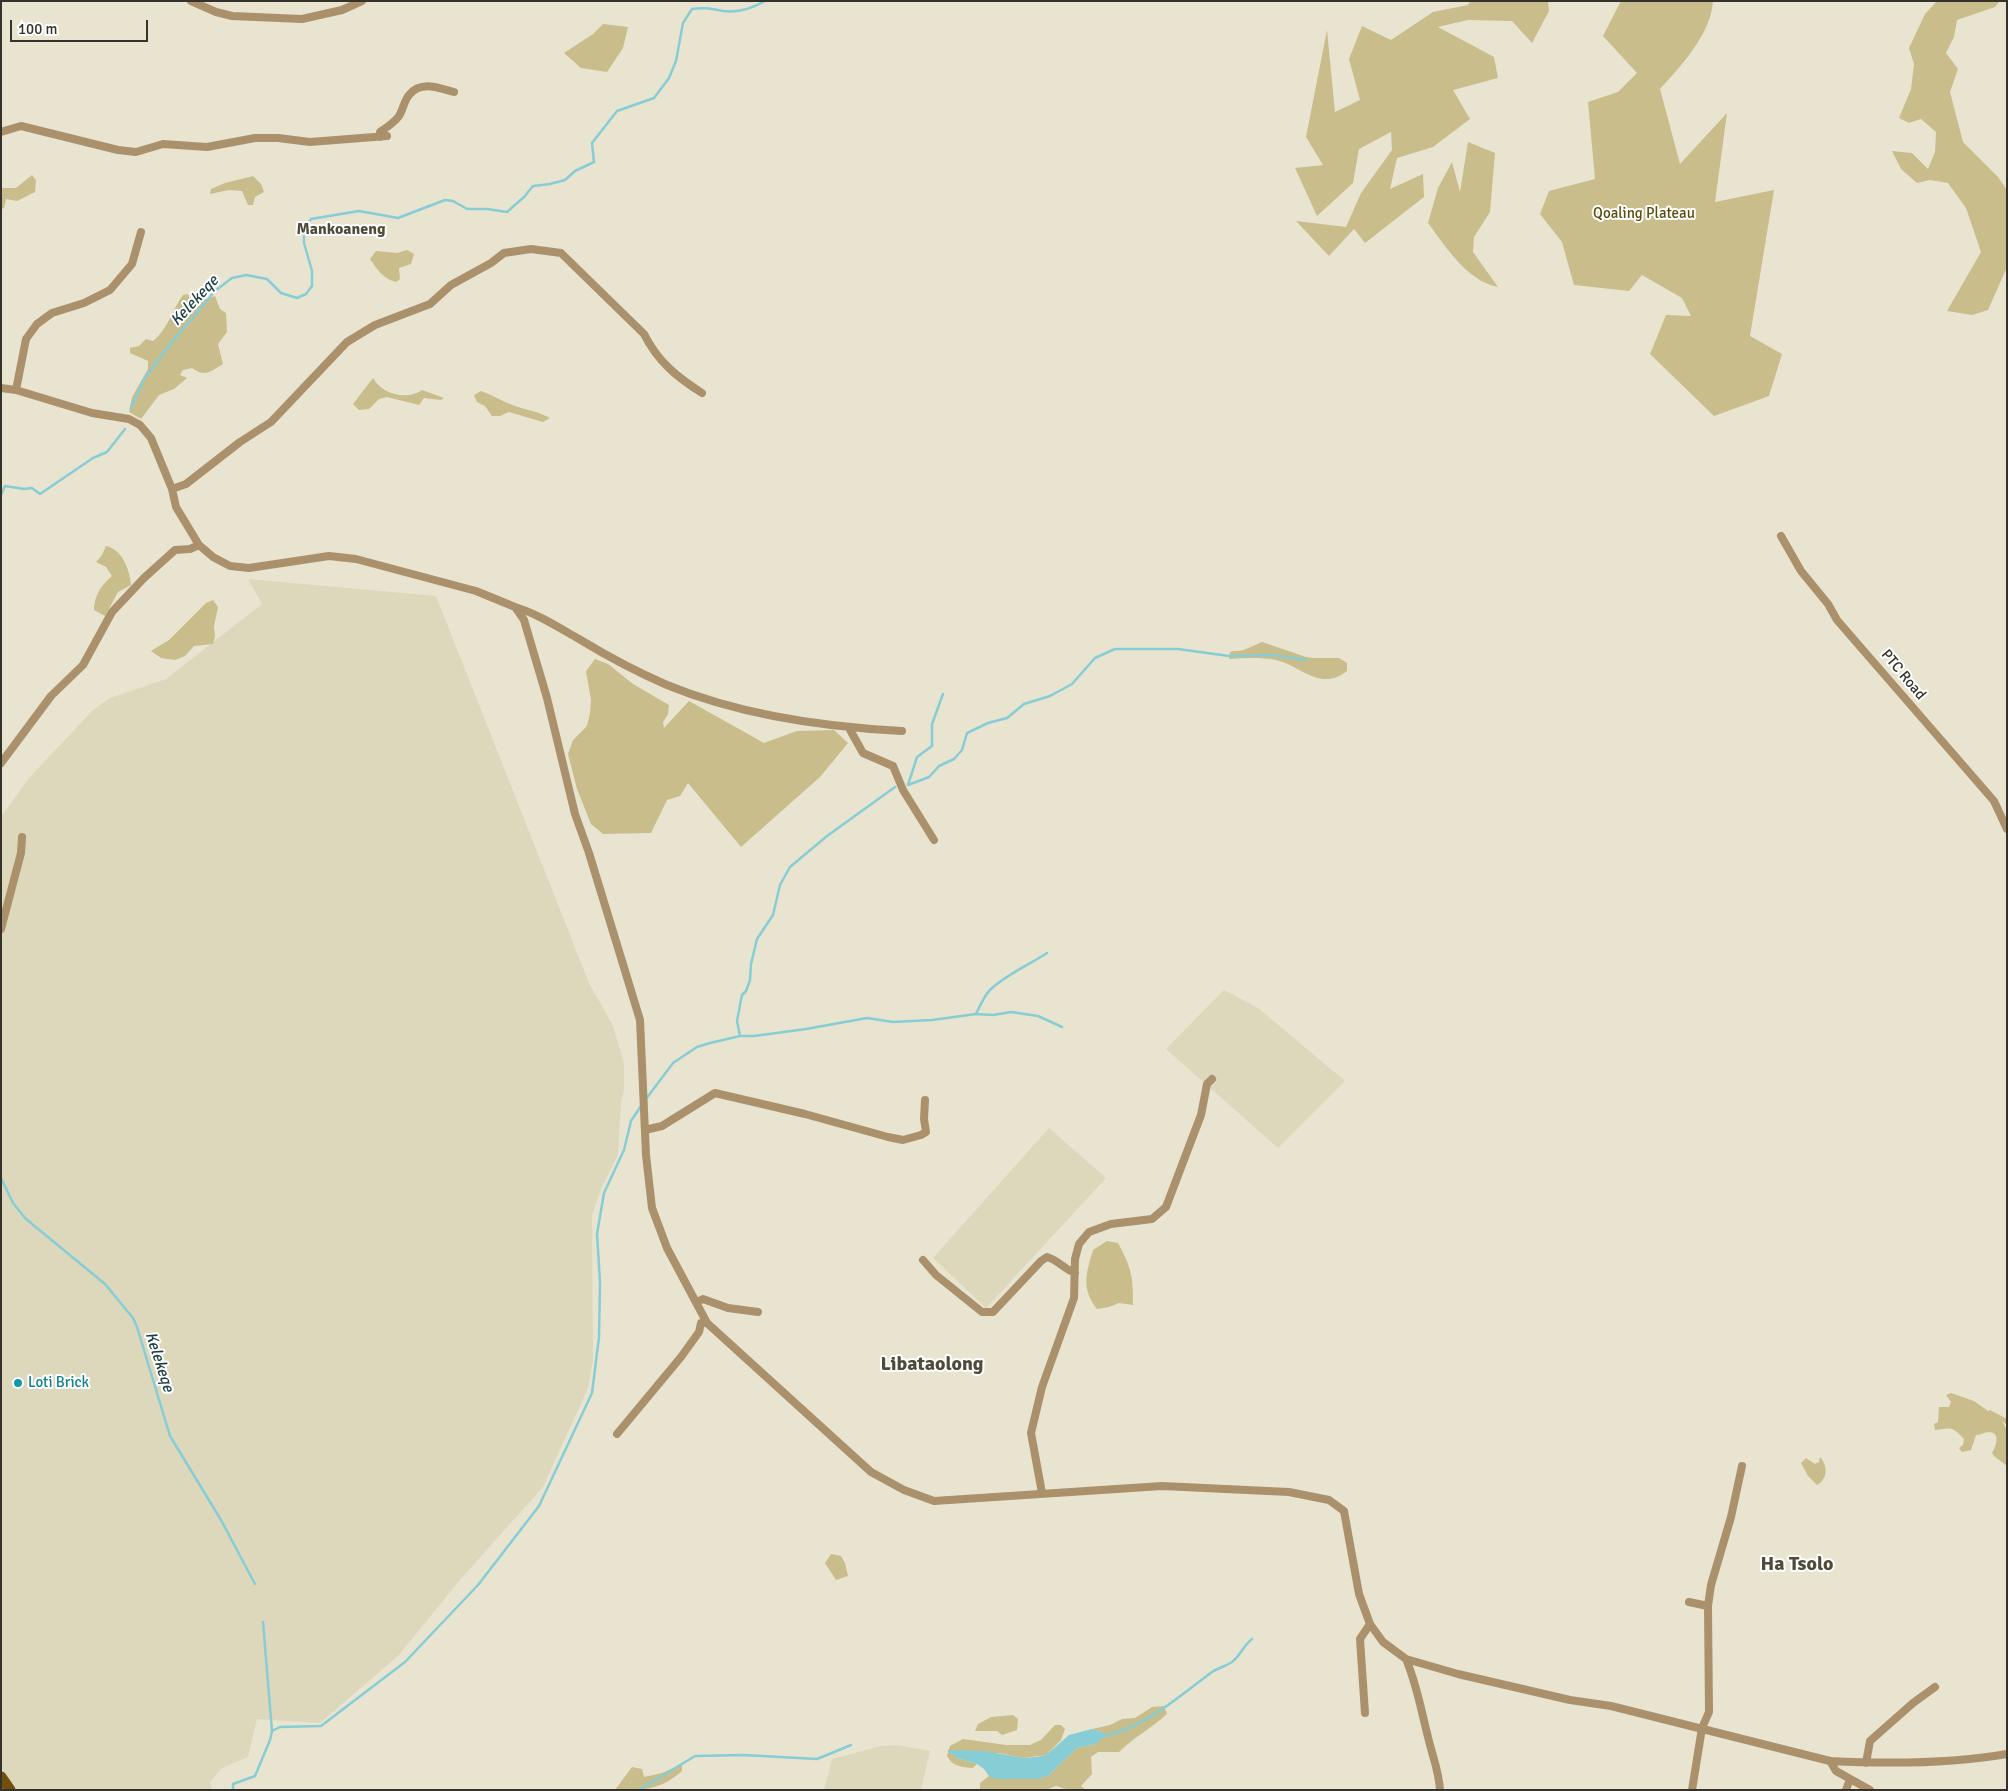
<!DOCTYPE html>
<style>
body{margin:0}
#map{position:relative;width:2008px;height:1791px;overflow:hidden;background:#e8e4d0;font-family:Signika,sans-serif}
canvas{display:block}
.frame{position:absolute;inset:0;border:2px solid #34322b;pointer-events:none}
.scale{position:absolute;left:10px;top:20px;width:138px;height:22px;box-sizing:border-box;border:2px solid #34322b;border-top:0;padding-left:6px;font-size:15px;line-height:18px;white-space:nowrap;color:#34322b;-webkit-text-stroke:4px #fff;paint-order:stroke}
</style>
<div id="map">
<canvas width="2008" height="1791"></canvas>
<div class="frame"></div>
<div class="scale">100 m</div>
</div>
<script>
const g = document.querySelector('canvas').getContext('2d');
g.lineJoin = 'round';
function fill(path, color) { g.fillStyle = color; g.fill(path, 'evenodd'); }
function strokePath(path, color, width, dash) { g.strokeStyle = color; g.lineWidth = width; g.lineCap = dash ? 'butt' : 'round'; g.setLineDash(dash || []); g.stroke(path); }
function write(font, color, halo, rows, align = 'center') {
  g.font = font + ' Signika,sans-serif'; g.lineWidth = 4; g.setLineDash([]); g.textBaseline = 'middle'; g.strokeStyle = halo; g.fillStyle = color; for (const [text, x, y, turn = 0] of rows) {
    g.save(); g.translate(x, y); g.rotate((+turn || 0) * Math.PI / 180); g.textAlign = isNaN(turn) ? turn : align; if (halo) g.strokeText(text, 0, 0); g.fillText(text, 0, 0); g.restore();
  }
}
const built = new Path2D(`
 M248 579 436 596 589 983 613 1026 624 1063V1090L621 1102 618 1155 601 1189 592 1215 593 1361 588 1388 543 1487 459 1581 398 1656 320 1723 257 1719 248 1757 222 1768 210 1782 212 1790H1V817L29 778 94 709 110 698 166 679 262 604Z
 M1224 990 1258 1008 1345 1081 1278 1148 1166 1049Z
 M1049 1128 1106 1178 986 1308 933 1258Z
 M897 1745 930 1751 921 1790H824L832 1759 881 1746Z`);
const green = new Path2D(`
 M1470 1H1548L1549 11 1532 43 1512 21 1468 20 1438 27 1494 57 1498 78 1453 90 1470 119 1433 147 1397 158 1390 189 1423 174 1424 197 1365 243 1354 229 1329 256 1296 221 1346 227 1361 193 1392 150 1391 132 1359 149 1353 183 1317 216 1295 168 1323 165 1306 137 1327 30 1335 112 1360 100 1349 59 1362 26 1391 40 1433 12 1468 5Z
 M1621 1H1713C1711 34 1681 66 1660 89L1680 164 1727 113 1715 202 1774 190 1750 336 1782 354 1769 396 1714 416 1650 354 1666 315 1691 316 1682 298 1642 275 1629 291 1574 285 1562 242 1540 214 1549 191 1595 179 1588 102 1618 92 1637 73 1603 36Z
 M1937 1H2000L1995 7 1957 20 1954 37 1946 53 1958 69 1950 92 1963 142 1998 177 2007 190V267L1988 310 1972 315 1947 311 1981 252 1966 208 1948 183 1930 180 1917 183 1901 169 1892 151 1912 153 1928 169 1935 152 1936 132 1921 119 1909 123 1899 118 1911 89 1914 64 1909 48 1925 14Z
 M603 24 628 27 623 48 607 72 581 68 564 53 593 34Z
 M1468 142 1495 153 1490 212 1474 237 1473 252 1498 287C1467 281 1446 247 1428 223L1438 188 1452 162 1460 192Z
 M32 175 36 180 35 192 17 201 6 199 4 208 1 209V188H16Z
 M253 176 261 184 264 192 255 197 253 205H248L242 191 229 190 210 194 211 189 225 183Z
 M407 250 414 254 411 264 399 268 400 279 396 282C383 279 377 269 370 259L376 251 397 253Z
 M188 294 190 300 201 301 215 296 220 309 226 313 227 332 218 344 223 364C211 371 205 378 192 368L183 370 180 375 187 378 174 389 159 395 141 419 129 412 132 397 148 369V361L130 353V348L139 346 146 339 153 341C168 329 172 310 183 295Z
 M373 378C382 394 406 401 422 390L444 398 441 400 424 398 419 405 387 397 379 399 369 409 359 410 353 404Z
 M481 391C493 395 503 402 515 406 527 410 539 412 550 418L543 422 509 412 500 416H492L485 406 477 402 474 395Z
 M106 546C122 549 130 570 131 585L118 592 105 616 94 610C94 596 101 585 112 576L106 567 96 562 102 555Z
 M213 600 218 607 214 626 215 636 213 644 194 646 185 656 175 660 161 658 151 651 169 640 206 603Z
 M1262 642 1306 657 1313 658H1339L1347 663V671C1321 692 1301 666 1276 660 1260 657 1245 658 1229 659L1230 652C1235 650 1241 652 1246 649 1252 647 1256 644 1262 642Z
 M595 659 608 664 633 684 669 705 668 714 663 722 664 728 689 701 764 743 797 731 834 730 848 743 820 777 741 847 688 783 680 796 667 800 651 833 603 834 591 824 577 789 568 754 573 740 587 726 590 713 591 700 586 671Z
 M1107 1241 1118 1243C1132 1269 1133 1276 1133 1305L1119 1303 1109 1307 1097 1309C1081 1288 1086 1274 1093 1250Z
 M1951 1393 1974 1401 1988 1411 1990 1410 2007 1419V1425L2002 1421 2007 1430V1466L1994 1456 1992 1453C1996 1447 2001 1432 1989 1432 1984 1432 1982 1435 1976 1435L1971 1450 1962 1452 1959 1448 1963 1445 1964 1439C1952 1426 1951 1428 1935 1430L1934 1424 1938 1422 1939 1407H1949L1951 1402 1946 1395Z
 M1820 1457C1828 1466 1828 1479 1817 1485L1808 1476 1801 1463 1806 1458 1815 1464 1819 1462Z
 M831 1554 841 1556 845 1563 848 1576 836 1580 825 1563Z
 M1164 1706 1167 1714C1152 1728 1134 1737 1119 1752H1098L1091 1757 1092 1774 1081 1786 1086 1790H1069L1056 1786 1046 1790H980V1783L989 1776 1002 1779H1039L1049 1775 1077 1748 1095 1744 1102 1732 1092 1729 1110 1725 1122 1719 1135 1718 1152 1707Z
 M1013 1715 1018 1719 1017 1730 1002 1735 997 1731H975L978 1724 991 1717Z
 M1055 1725H1061L1065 1729 1061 1740 1046 1755 1024 1758 998 1753 954 1757 977 1764 973 1768C962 1767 953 1767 947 1756L950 1746 963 1739 1006 1745H1030L1041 1740Z
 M682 1764V1771C659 1791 643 1790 615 1790L632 1767 642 1769 644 1777 662 1773Z`);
const water = new Path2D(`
 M1092 1729 1102 1732 1106 1736 1095 1744 1077 1748 1049 1775 1039 1779H996L989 1776 984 1769 977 1764 954 1757 953 1750 984 1751 1024 1758 1036 1757 1046 1755 1069 1735Z`);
const stream = new Path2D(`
 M131 408 144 379 176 337 215 291 232 278 246 275 267 279 281 293 297 298 306 294 312 286V271L304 243V229L311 219 359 211 398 218 445 200 453 201 467 209H487L507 212 524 197 533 186 550 184 565 180 575 171 594 162 592 143 617 111 654 98 669 78 676 61 683 23 692 9C704 7 712 9 723 11 738 13 753 8 765 1
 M1 495 5 486 24 489 32 488 40 494 93 458 107 452 125 429
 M908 785 929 777 939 766 954 759 962 750 967 733 988 723 1007 718 1024 704 1050 696 1072 684 1095 658 1115 649H1178L1229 656 1273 655 1306 660
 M908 785 917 757 932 746V724L943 694
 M976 1014 993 1015 1011 1012 1038 1016 1062 1027
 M740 1036 737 1021 742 995 746 991 750 980 751 964 757 939 773 915 780 885 790 867 827 836 895 787
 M646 1099 673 1063 697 1047 710 1043 740 1036H754L806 1029 867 1018 893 1022 932 1020 976 1014C980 1006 984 996 990 990 1005 975 1029 965 1047 953
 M1 1178 13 1203 26 1219 105 1284 133 1318 137 1327 170 1436 221 1520 255 1584
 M272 1731 280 1727 321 1726 405 1662 478 1585 539 1506 592 1393 599 1337 600 1282 597 1234 604 1193 624 1150 631 1121 641 1106
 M1104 1736C1146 1727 1178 1697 1212 1672 1218 1668 1226 1666 1232 1662 1240 1656 1244 1645 1252 1639
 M949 1751 957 1754
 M233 1790V1784L255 1776 270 1740 272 1731 263 1622
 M639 1790 695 1756 743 1755 817 1759 851 1745`);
const street = new Path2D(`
 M191 1 216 12 232 16 302 19 342 10 362 1
 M1 132 21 126 118 150 136 152 163 144 207 147 255 138H278L310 142 387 136
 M380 137V132C387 127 394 123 399 116 403 110 404 101 409 95 421 80 439 88 454 92
 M1 388 16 390 92 413 129 419 140 425 151 438 172 489 176 507 199 545 213 557 230 566 249 568 329 556 356 559 476 591 515 607 524 620 547 698 575 814 589 853 640 1020 646 1155 652 1208 667 1248 707 1323 871 1472 904 1490 934 1501 1162 1486 1289 1492 1329 1500 1344 1511 1359 1594 1370 1624 1383 1642 1406 1659 1458 1674 1570 1700 1611 1706 1830 1761C1889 1764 1949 1764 2007 1754
 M16 390 26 339 37 324 52 313 84 303 110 290 132 264 141 232
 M172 489 186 484 240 442 271 422 347 342 375 325 430 304 451 285 491 263 504 253 531 249 561 253 644 334C658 362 677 377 702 393
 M1781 536 1801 571 1828 604 1837 620 1994 801 2007 829
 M515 607C538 614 558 627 579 639 607 656 637 672 667 685 740 715 824 727 902 731
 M849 728 863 753 893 766 903 790 934 840
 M1 763 51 696 83 665 112 612 144 578 175 550 190 549 199 545
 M1 929 21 853 22 837
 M645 1130 662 1126 715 1093 805 1114 888 1137 903 1140 921 1135 926 1132 924 1119 925 1100
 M923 1260 936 1275 982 1312H993L1041 1261 1047 1257C1058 1260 1064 1269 1075 1273
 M697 1302 703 1299 728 1308 758 1312
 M617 1434 681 1357 699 1332 701 1323H707
 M1042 1493 1031 1433 1042 1387 1074 1298 1075 1259 1079 1244 1089 1232 1111 1224 1152 1219 1166 1207 1201 1115 1207 1084 1212 1079
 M1689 1602 1708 1606 1709 1712 1702 1728 1692 1790
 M1708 1606 1711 1585 1731 1517 1742 1466
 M1406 1659C1417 1685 1421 1710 1428 1737 1432 1755 1439 1771 1440 1790
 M1365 1713 1360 1639 1370 1624
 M1830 1761 1836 1771 1870 1790
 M1866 1763 1870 1741 1913 1703 1935 1687
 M1846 1790 1850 1779`);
const primary = new Path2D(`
 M1 1777 10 1790`);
const markers = [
 [18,1383,5,"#0f9aa8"]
];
const parkNames = [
 ["Qoaling Plateau",1644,214]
];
const streetNames = [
 ["PTC Road",1903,675,50]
];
const cultureNames = [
 ["Loti Brick",28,1383]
];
const neighbourhoodNames = [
 ["Mankoaneng",341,230]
];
const waterNames = [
 ["Kelekeqe",195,301,-47],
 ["Kelekeqe",159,1362,72]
];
const districtNames = [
 ["Libataolong",932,1365],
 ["Ha Tsolo",1797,1565]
];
fill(built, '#ddd7bc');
fill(green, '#c9bd8c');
fill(water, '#87cdd5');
strokePath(stream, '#87cdd5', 2.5);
strokePath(street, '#aa916c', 8);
strokePath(primary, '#714f0c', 11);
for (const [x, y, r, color] of markers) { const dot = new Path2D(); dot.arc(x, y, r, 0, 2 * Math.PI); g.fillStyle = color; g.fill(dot); strokePath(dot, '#fff', 2); }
write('15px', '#5a4d0c', '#fff', parkNames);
write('15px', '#34322b', '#fff', streetNames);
write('15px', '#0d838f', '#fff', cultureNames, 'left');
write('bold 16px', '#4f4b3b', '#fff', neighbourhoodNames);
write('italic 16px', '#1b3e41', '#fff', waterNames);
write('bold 20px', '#4f4b3b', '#fff', districtNames);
</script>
